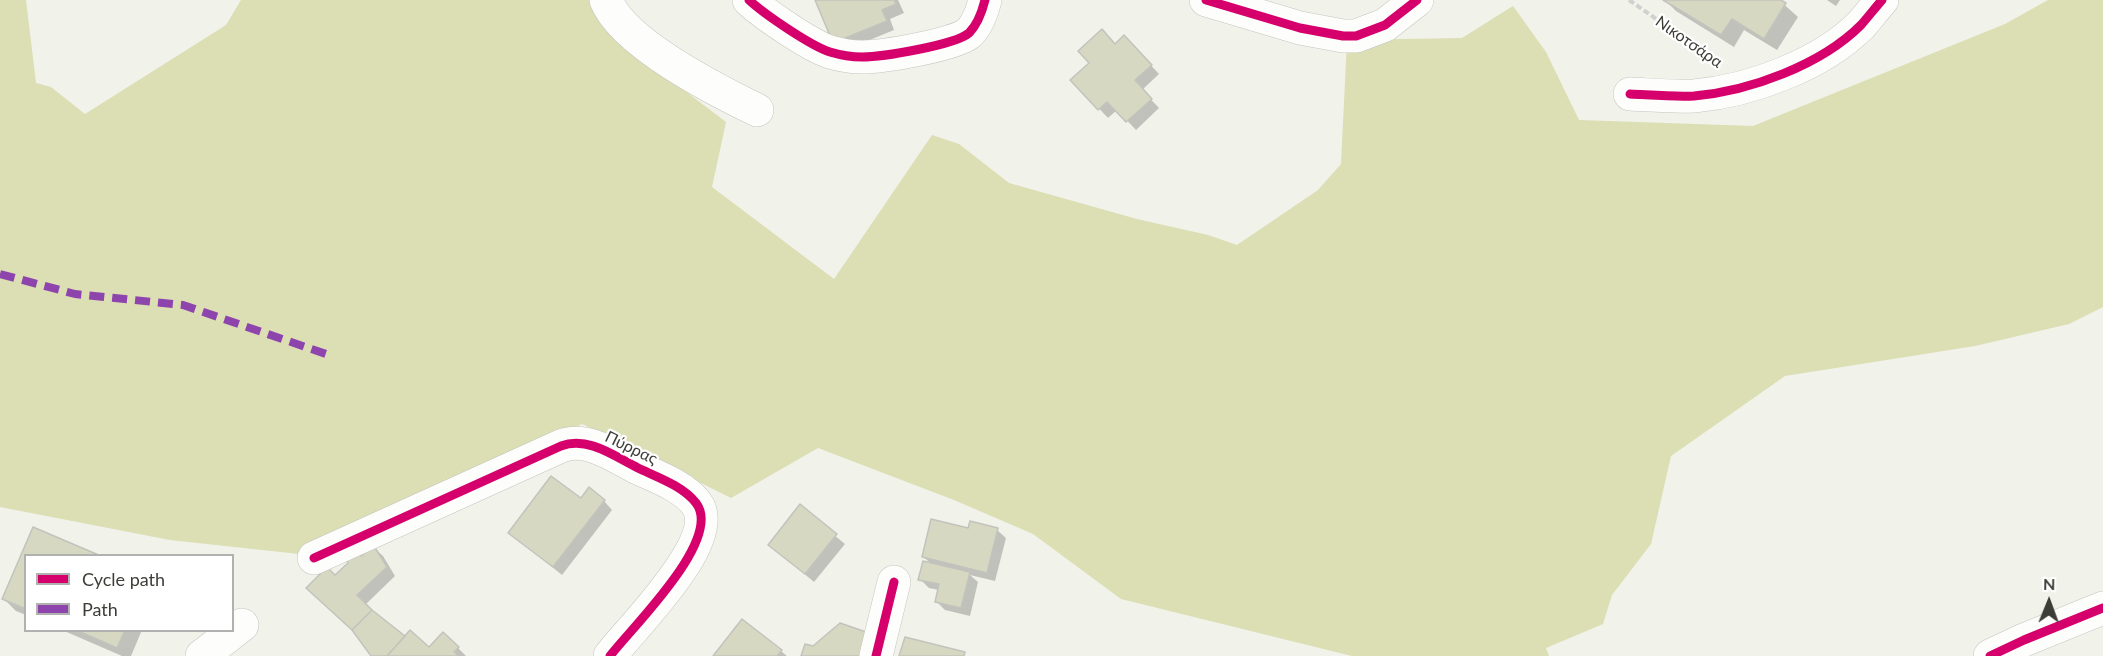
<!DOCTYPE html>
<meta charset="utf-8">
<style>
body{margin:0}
#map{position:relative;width:2103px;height:656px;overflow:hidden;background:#f1f2ea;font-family:Lato,sans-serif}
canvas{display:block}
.legend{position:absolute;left:24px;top:554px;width:210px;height:78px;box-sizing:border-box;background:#fff;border:2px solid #b1b1af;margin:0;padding:8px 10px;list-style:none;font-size:18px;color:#3d3d38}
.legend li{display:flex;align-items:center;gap:12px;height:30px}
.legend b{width:30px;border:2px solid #b1b1af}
.north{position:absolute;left:2019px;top:572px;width:60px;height:60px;-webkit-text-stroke:4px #fff;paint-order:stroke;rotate:1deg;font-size:16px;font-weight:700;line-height:24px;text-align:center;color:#3d3d38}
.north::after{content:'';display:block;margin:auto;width:21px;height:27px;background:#3d3d38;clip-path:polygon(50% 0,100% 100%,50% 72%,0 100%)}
</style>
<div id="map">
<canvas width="2103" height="656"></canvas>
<ul class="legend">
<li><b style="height:8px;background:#d6006c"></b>Cycle path</li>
<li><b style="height:8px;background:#8e44ad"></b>Path</li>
</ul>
<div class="north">N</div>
</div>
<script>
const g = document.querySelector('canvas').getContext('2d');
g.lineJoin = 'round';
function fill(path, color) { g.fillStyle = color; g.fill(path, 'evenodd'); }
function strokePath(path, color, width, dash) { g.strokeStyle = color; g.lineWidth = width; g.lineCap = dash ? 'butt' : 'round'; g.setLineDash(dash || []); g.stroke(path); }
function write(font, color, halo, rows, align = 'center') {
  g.font = font + ' Lato,sans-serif'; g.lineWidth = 4.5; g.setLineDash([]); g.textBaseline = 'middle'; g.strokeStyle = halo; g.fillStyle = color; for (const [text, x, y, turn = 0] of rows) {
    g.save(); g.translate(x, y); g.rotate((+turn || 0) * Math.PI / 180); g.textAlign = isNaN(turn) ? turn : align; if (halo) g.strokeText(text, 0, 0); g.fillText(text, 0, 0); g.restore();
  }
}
const green = new Path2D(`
 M0 0H26L36 83 51 87 85 114 226 25 241 0H591L606 31 726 122 712 187 834 279 932 135 959 144 1009 183 1137 219 1208 235 1237 245 1318 190 1341 164 1347 40 1462 38 1513 6 1546 52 1579 120 1753 126 2005 24 2048 0H2103V307L2069 324 1975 346 1785 376 1671 456 1651 544 1612 595 1603 624 1546 648 1549 656H1352L1121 599 1033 534 954 500 818 448 731 498 582 424 299 554 170 540 0 507Z`);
const shadow = new Path2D(`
 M817 0H898L904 13 890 19 894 30 843 51Z
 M1665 0H1779L1798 17 1777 50 1744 30 1734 47 1676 11Z
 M1827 0H1840L1836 6Z
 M1115 45 1133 46 1159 74 1142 90 1159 108 1136 130 1117 110 1108 118 1072 80Z
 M604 501 612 510 562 575 510 533Z
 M800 507 845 544 814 582 770 545Z
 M34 529 26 556V615L16 611 4 599Z
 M970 530H997L1006 538 995 581 970 575 978 582 970 616 945 610 936 601 939 590 929 588 920 579 932 565 923 556Z
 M374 548 383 556 395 576 365 605 405 638 429 649 458 648 466 656H373L335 577Z
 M62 630H142L131 656H122Z
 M781 651 787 656H715Z`);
const building = new Path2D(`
 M815 0H894L896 4 882 10 887 21 833 43Z
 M1663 0H1781L1786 3 1764 39 1732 19 1721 35Z
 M1102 29 1115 44 1124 35 1152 65 1135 80 1152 99 1126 122 1107 102 1098 110 1070 80 1089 63 1078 51Z
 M551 476 581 498 589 487 605 500 553 567 508 533Z
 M800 504 837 534 805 574 768 545Z
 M931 519 968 528 970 521 998 528 987 573 922 557Z
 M33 527 101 556H26V609L2 599Z
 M374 546 387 567 357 595 372 610 352 630 306 588 327 567 335 575 348 563 344 556 355 551 361 556Z
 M923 561 970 572 961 608 935 602 939 584 918 580Z
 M372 610 405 636 387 656H371L352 630Z
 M742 619 782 650 777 656H713Z
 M840 623 869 633 863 656H801L805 644 813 646Z
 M76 630H125L117 648Z
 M410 630 429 647 443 632 459 647 454 652 459 656H387Z
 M905 637 965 652 964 656H899Z`);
const path = new Path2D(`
 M1629 0 1715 60`);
const minor = new Path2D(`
 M606 0C623 43 716 90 757 110
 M749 0C764 14 811 46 830 52 840 55 852 57 862 57 882 57 955 45 969 33 978 24 982 12 985 0
 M1206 0 1300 28 1343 36H1356L1385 25 1417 0
 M1630 94C1651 95 1673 97 1694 96 1750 91 1821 65 1861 25 1868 17 1875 8 1882 0
 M314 558 561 446C588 436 614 456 638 468 657 477 683 486 696 503 724 539 631 628 610 656
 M202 656 242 625
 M876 656 894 582
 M1990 656 2024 640 2103 608`);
const quiet = new Path2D(`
 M0 274 75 294 183 305 326 354`);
const cycleway = new Path2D(`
 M749 0C764 14 811 46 830 52 840 55 852 57 862 57 882 57 955 45 969 33 978 24 982 12 985 0
 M1206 0 1300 28 1343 36H1356L1385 25 1417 0
 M1630 94C1651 95 1673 97 1694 96 1750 91 1821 65 1861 25 1868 17 1875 8 1882 0
 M314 558 561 446C588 436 614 456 638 468 657 477 683 486 696 503 724 539 631 628 610 656
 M876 656 894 582
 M1990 656 2024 640 2103 608`);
const streetNames = [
 ["Νικοτσάρα",1689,42,35],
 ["Πύρρας",631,448,26]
];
fill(green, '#dcdeb4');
fill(shadow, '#0003');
fill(building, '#d7d8c2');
strokePath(building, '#c2c3bc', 1.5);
strokePath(minor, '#c4c5bf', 34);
strokePath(path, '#d0d1ce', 4, [6, 3]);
strokePath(minor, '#fdfdfc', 33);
strokePath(quiet, '#8e44ad', 8, [15, 8]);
strokePath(cycleway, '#d6006c', 9);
write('16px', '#3d3d38', '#fff', streetNames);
</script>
